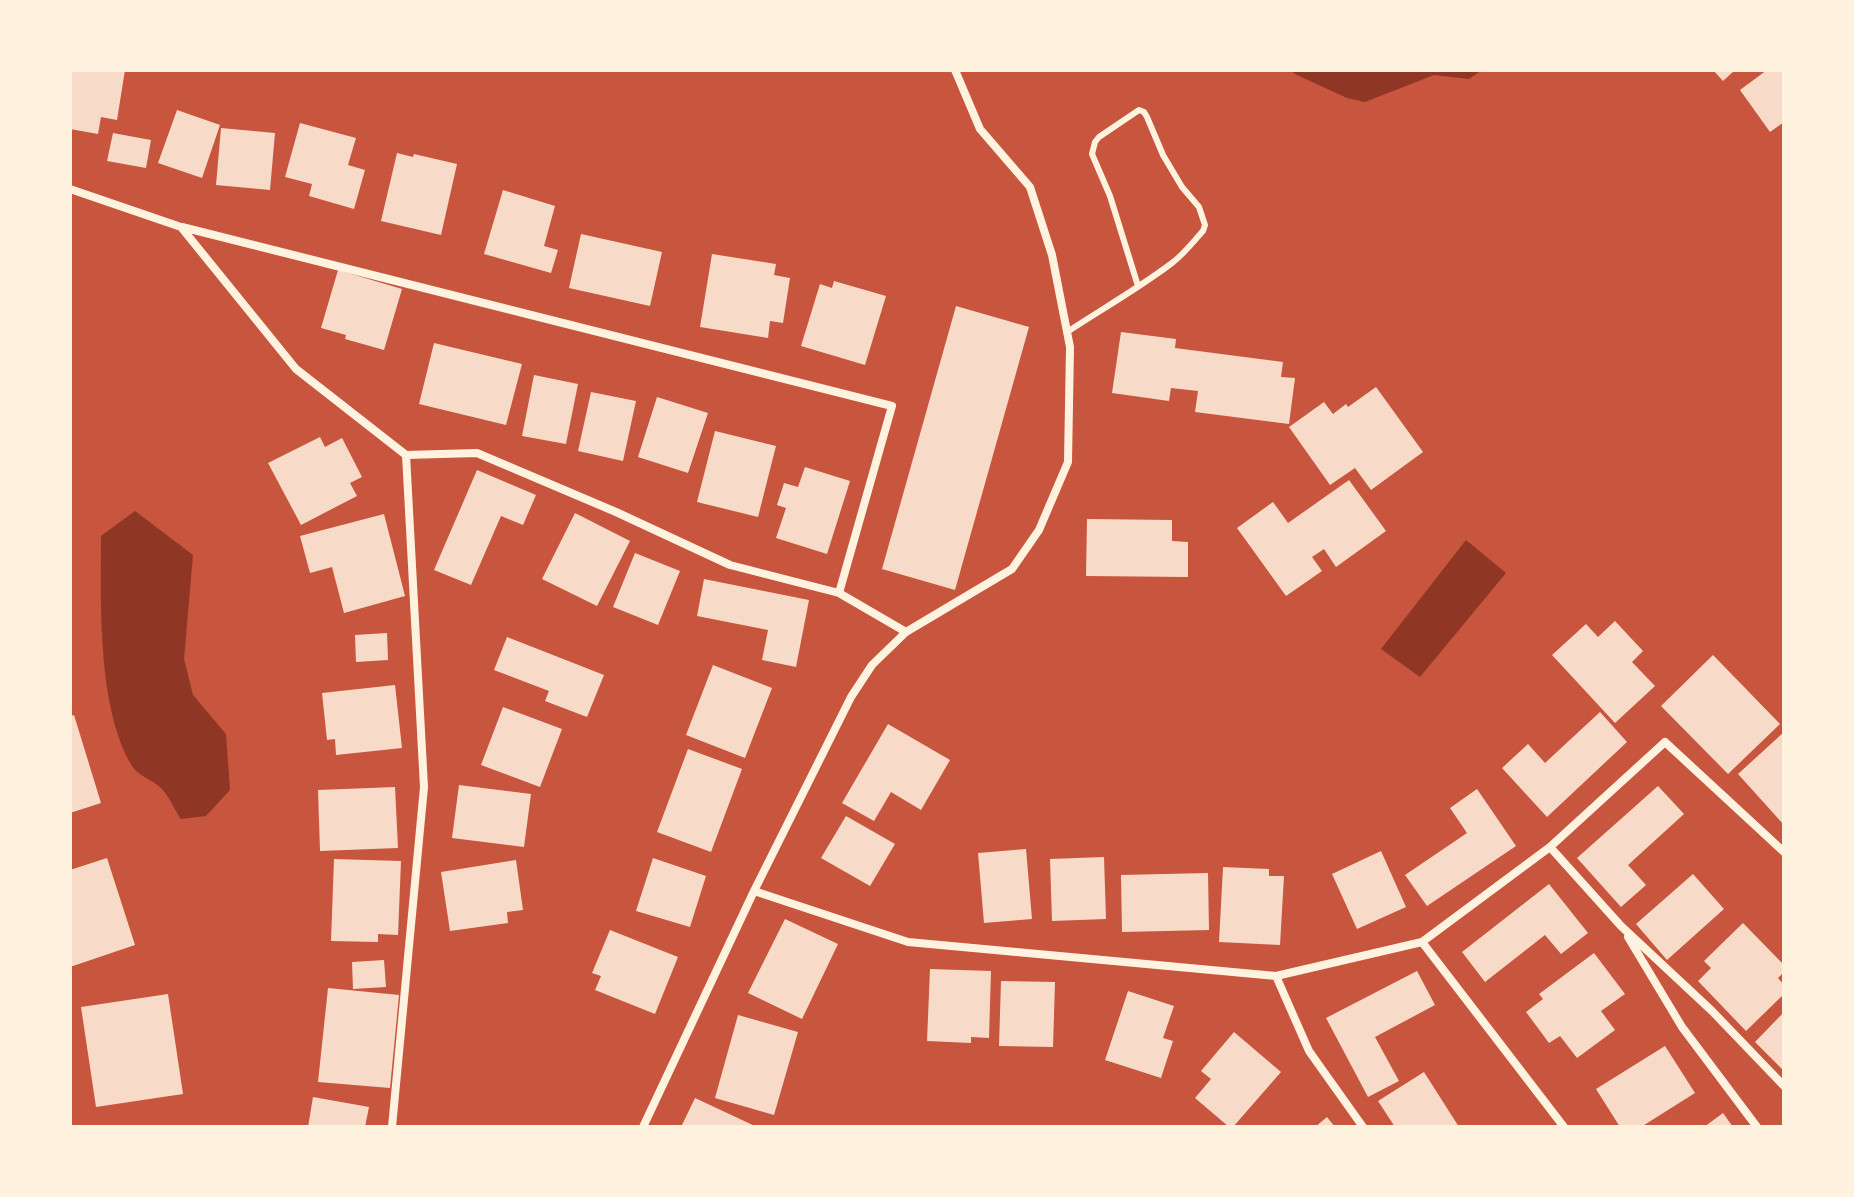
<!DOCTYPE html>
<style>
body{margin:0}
#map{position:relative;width:1854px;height:1197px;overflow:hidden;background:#c8553d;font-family:Commissioner,sans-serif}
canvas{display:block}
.frame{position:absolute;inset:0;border:72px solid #fff3e0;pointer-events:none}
</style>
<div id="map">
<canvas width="1854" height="1197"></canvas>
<div class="frame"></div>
</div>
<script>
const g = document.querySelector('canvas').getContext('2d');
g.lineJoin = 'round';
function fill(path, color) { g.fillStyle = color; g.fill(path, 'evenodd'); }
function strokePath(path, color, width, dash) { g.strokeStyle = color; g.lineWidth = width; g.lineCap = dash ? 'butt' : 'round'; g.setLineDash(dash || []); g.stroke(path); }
const water = new Path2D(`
 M1289 70H1482L1469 79 1434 75 1365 102 1347 98 1297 75Z
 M135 511 193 555 184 659 193 695 226 734 230 790 206 816 181 819C174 809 169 796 161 788 152 779 138 776 132 766 97 707 101 603 101 536Z
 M1466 540 1506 573 1420 677 1381 649Z`);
const building = new Path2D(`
 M70 70H125L117 120 101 117 98 134 70 129Z
 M1713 70H1735L1723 81Z
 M1767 70H1784V122L1770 132 1740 90Z
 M177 110 220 125 202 178 158 163Z
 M300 123 356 138 348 165 365 170 354 209 309 196 312 184 285 177Z
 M221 128 275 133 270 190 216 185Z
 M113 133 151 140 146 168 107 161Z
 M397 153 413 157 414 154 457 164 441 235 381 221Z
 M503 190 555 206 544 246 558 250 551 273 484 254Z
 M581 234 662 252 650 306 569 288Z
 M712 254 776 264 774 275 790 278 783 323 770 321 768 338 700 327Z
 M338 270 402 289 384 350 345 339 346 335 321 328Z
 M834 281 886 296 865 365 801 346 820 284 832 288Z
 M956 306 1029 327 955 590 882 569Z
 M1121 332 1176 339 1175 348 1283 362 1281 377 1295 378 1289 424 1195 412 1198 391 1171 388 1169 401 1112 393Z
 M434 343 522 364 506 425 419 404Z
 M534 375 578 384 566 444 522 436Z
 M1376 387 1423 452 1371 490 1355 468 1330 485 1289 427 1324 402 1333 414 1346 404 1348 407Z
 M591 392 636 401 623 461 578 451Z
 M657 397 708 413 688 473 638 457Z
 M715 431 776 446 758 517 697 502Z
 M320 437 325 447 342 438 362 477 350 483 357 496 301 525 268 463Z
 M805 467 850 481 827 554 776 538 786 508 777 505 784 483 798 487Z
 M477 470 536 495 523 525 501 516 471 585 434 570Z
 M1349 480 1386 531 1336 567 1324 549 1312 557 1322 571 1286 596 1237 528 1273 502 1288 523Z
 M575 513 630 541 597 606 542 579Z
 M384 514 405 596 344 613 332 567 310 573 300 536Z
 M1087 519 1172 520V541L1188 542V577L1086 576Z
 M635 553 680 571 658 625 613 607Z
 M704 579 809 600 796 667 762 660 768 630 697 616Z
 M1615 621 1643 651 1632 662 1655 686 1615 723 1552 655 1586 624 1598 637Z
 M387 633 388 660 356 662 355 635Z
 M507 637 604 675 587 717 545 701 549 691 494 670Z
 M1713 655 1780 724 1728 774 1661 706Z
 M713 665 772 688 745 758 686 735Z
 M395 685 402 748 336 755 335 739 327 740 322 693Z
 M503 707 562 729 540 787 481 765Z
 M1600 712 1627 742 1547 817 1502 768 1528 744 1545 763Z
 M74 715 101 803 70 813V716Z
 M888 724 950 760 921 810 891 792 874 821 842 803Z
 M1784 732V825L1738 774Z
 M688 749 742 769 711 852 657 832Z
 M459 785 531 794 524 847 452 838Z
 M1658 786 1684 814 1628 865 1646 885 1621 907 1577 858Z
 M395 787 398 848 320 851 318 790Z
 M1477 789 1516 846 1427 906 1405 875 1467 833 1450 808Z
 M846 816 895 844 870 886 821 858Z
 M1026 849 1032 919 984 923 978 853Z
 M1381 851 1406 907 1357 929 1332 874Z
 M1104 857 1106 919 1052 921 1050 859Z
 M107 858 135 945 70 967V870Z
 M653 858 706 876 690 927 636 911Z
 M334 859 401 861 398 935 378 934V942L331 941Z
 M516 860 523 910 507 912 508 923 450 931 441 872Z
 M1223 867 1269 869V876H1284L1280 945 1219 942Z
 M1208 873 1209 930 1122 932 1121 875Z
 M1693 874 1724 909 1667 960 1636 924Z
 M1549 884 1588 933 1561 954 1545 935 1485 982 1462 952Z
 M785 919 838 944 802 1019 748 993Z
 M1743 923 1784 965V972L1778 978 1784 985V994L1746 1031 1698 981 1711 968 1704 961Z
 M610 930 678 957 655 1014 595 990 601 976 592 973Z
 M1594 953 1625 994 1601 1011 1615 1030 1577 1058 1560 1036 1549 1043 1526 1012 1543 999 1539 994Z
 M384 960 386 987 353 989 352 962Z
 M930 969 991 971 989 1038 971 1037V1043L927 1041Z
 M1417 971 1435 1005 1375 1037 1399 1081 1368 1097 1326 1018Z
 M1001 981 1055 982 1053 1047 999 1046Z
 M328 988 399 995 390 1088 318 1082Z
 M1128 991 1174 1006 1163 1038 1173 1041 1161 1078 1105 1060Z
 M168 994 183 1094 96 1107 81 1007Z
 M1784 1012V1071L1755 1042Z
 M738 1015 798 1032 774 1115 715 1098Z
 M1234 1032 1281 1072 1233 1127H1229L1195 1098 1211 1079 1201 1071Z
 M1665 1046 1695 1093 1641 1127H1620L1596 1089Z
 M1424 1072 1459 1127H1395L1378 1101Z
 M313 1097 369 1107 365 1127H308Z
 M695 1098 757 1127H681Z
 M1723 1113 1733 1127H1704Z
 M1327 1117 1335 1127H1315Z`);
const service = new Path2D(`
 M1067 332C1102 309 1139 288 1172 263 1184 254 1193 242 1203 231L1205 225 1199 207 1182 187 1163 155 1147 117 1144 112 1139 110 1099 137 1095 142 1092 154 1110 196 1138 286`);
const minor = new Path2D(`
 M70 189 181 227 296 369 406 455 477 453 616 512 730 565 839 593 906 632
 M182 227 892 406 839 593
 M1550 847 1621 926 1712 1011 1784 1086
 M754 891 908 942 1276 976 1422 942 1550 847 1665 742 1784 852
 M1628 937 1682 1027 1757 1127
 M1422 942 1564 1127
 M1276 976 1309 1051 1363 1127
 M392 1127 424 787 406 455
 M643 1127 754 891 851 697 872 665 906 632 1012 569 1039 530 1068 462 1070 347 1052 255 1030 187 980 129 955 70`);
fill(water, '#8f3625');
fill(building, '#f7dbc8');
strokePath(service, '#fff3e0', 6);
strokePath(minor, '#fff3e0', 8);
</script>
